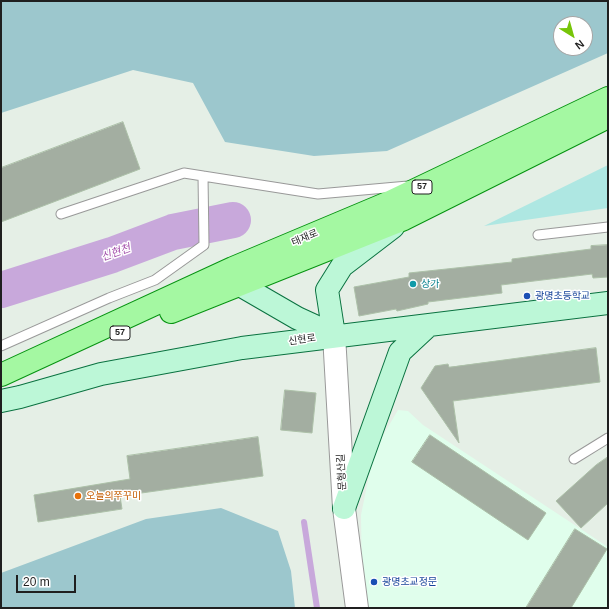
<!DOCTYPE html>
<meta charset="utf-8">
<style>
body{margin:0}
#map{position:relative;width:609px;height:609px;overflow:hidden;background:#e5efe6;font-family:Arial,sans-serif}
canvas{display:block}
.frame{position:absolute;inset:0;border:2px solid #1f1f1f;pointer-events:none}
.north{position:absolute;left:553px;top:16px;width:40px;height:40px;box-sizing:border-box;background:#fff;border:1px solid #a5a5a5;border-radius:50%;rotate:143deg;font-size:11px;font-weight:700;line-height:16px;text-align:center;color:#1f1f1f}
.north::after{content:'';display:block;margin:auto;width:14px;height:18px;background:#77c509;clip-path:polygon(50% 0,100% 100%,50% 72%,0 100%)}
.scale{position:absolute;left:16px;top:575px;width:60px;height:18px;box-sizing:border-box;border:2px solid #1f1f1f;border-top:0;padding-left:5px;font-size:12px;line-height:14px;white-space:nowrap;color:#1f1f1f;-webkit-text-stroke:3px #fff;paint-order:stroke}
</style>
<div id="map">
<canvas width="609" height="609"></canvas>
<div class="frame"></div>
<div class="north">N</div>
<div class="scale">20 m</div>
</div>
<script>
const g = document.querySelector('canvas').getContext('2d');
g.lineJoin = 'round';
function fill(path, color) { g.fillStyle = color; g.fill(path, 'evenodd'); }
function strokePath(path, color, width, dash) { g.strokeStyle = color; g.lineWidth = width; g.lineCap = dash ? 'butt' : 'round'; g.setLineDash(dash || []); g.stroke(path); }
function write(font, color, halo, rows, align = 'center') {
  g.font = font + ' Arial,"Noto Sans KR",sans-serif'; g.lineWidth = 3; g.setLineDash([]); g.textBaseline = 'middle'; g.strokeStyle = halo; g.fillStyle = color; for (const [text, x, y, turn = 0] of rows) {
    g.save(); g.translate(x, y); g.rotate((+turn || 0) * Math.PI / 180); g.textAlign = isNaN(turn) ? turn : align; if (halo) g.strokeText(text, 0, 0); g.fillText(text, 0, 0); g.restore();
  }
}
const education = new Path2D(`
 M398 410 408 411 423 425 608 547 607 608H366L362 584 361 515 374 451Z`);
const grass = new Path2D(`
 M608 165V208L484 226Z`);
const forest = new Path2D(`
 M1 1H608V53L387 151 314 156 225 142 193 83 133 70 1 113ZM561 24H585V48H561Z
 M221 508 278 531 291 571 295 608H1V573L146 519Z`);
const stream = new Path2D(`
 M304 522 317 608`);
const river = new Path2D(`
 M1 290 112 255 173 232 233 220`);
const building = new Path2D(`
 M123 122 140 169 1 222V168Z
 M608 245V277L593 278 592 274 501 285 502 293 428 302V304L397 311 396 309 359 316 354 287 409 277V273L512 262V259L591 249V246Z
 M596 348 600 382 453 401 459 443 421 388 435 366 448 364 449 367Z
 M285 390 316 393 312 433 281 430Z
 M430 435 546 513 528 540 412 462Z
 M258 437 263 476 120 496 122 509 38 522 34 495 130 479 127 456Z
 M608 457V503L581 528 556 501 596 465Z
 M575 529 607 549 571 608H526Z`);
const service = new Path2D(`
 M203 176 318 194 408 186
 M538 235 608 227
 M1 346 109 298 155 280 204 245 203 176 184 173 61 214
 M574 459 608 438`);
const tertiary = new Path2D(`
 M334 335 344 508 357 608`);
const secondary = new Path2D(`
 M234 271 240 285 297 318 334 335
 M334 335 327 290 342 266 393 227
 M1 401 20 397 101 374 242 348 608 303
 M344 508 400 352 429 325`);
const primary = new Path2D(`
 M171 312 404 219 608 117
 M1 375 233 268 390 202 608 98`);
const markers = [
 [413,284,4,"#0f9aa8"],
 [527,296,4,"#1a4fb4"],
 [78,496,4,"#e8710a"],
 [374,582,4,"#1a4fb4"]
];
const shields = [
 [422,187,20],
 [120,333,20]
];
const shieldNames = [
 ["57",422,187],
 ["57",120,333]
];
const streetNames = [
 ["태재로",305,238,-23],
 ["신현로",302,340,-8],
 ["문형산길",342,472,-93]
];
const cultureNames = [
 ["상가",421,284]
];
const transitNames = [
 ["광명초등학교",535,296],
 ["광명초교정문",382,582]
];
const foodNames = [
 ["오늘의쭈꾸미",86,496]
];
const waterNames = [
 ["신현천",116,253,-20]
];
fill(education, '#e0feec');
fill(grass, '#aee7e2');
fill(forest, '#9cc7cd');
strokePath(stream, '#c8a8db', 6);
strokePath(river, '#c8a8db', 36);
fill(building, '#a3aea1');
strokePath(building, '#acc0a8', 1);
strokePath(service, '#999', 11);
strokePath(tertiary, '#999', 24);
strokePath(secondary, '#0a7240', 24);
strokePath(primary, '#079312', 24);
strokePath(service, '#fff', 9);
strokePath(tertiary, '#fff', 22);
strokePath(secondary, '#bcf7d7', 22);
strokePath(primary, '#a4f8a2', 22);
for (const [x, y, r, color] of markers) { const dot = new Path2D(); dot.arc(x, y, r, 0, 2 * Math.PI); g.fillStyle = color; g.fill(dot); strokePath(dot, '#fff', 1.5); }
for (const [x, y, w] of shields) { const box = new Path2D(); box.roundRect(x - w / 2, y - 7, w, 14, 3); g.fillStyle = '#fff'; g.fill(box); strokePath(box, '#1f1f1f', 1); }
write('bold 9px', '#1f1f1f', null, shieldNames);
write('10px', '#1f1f1f', '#fff', streetNames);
write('10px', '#0d838f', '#fff', cultureNames, 'left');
write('10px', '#164399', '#fff', transitNames, 'left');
write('10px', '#c56008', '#fff', foodNames, 'left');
write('italic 11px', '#a34fab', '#fff', waterNames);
</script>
